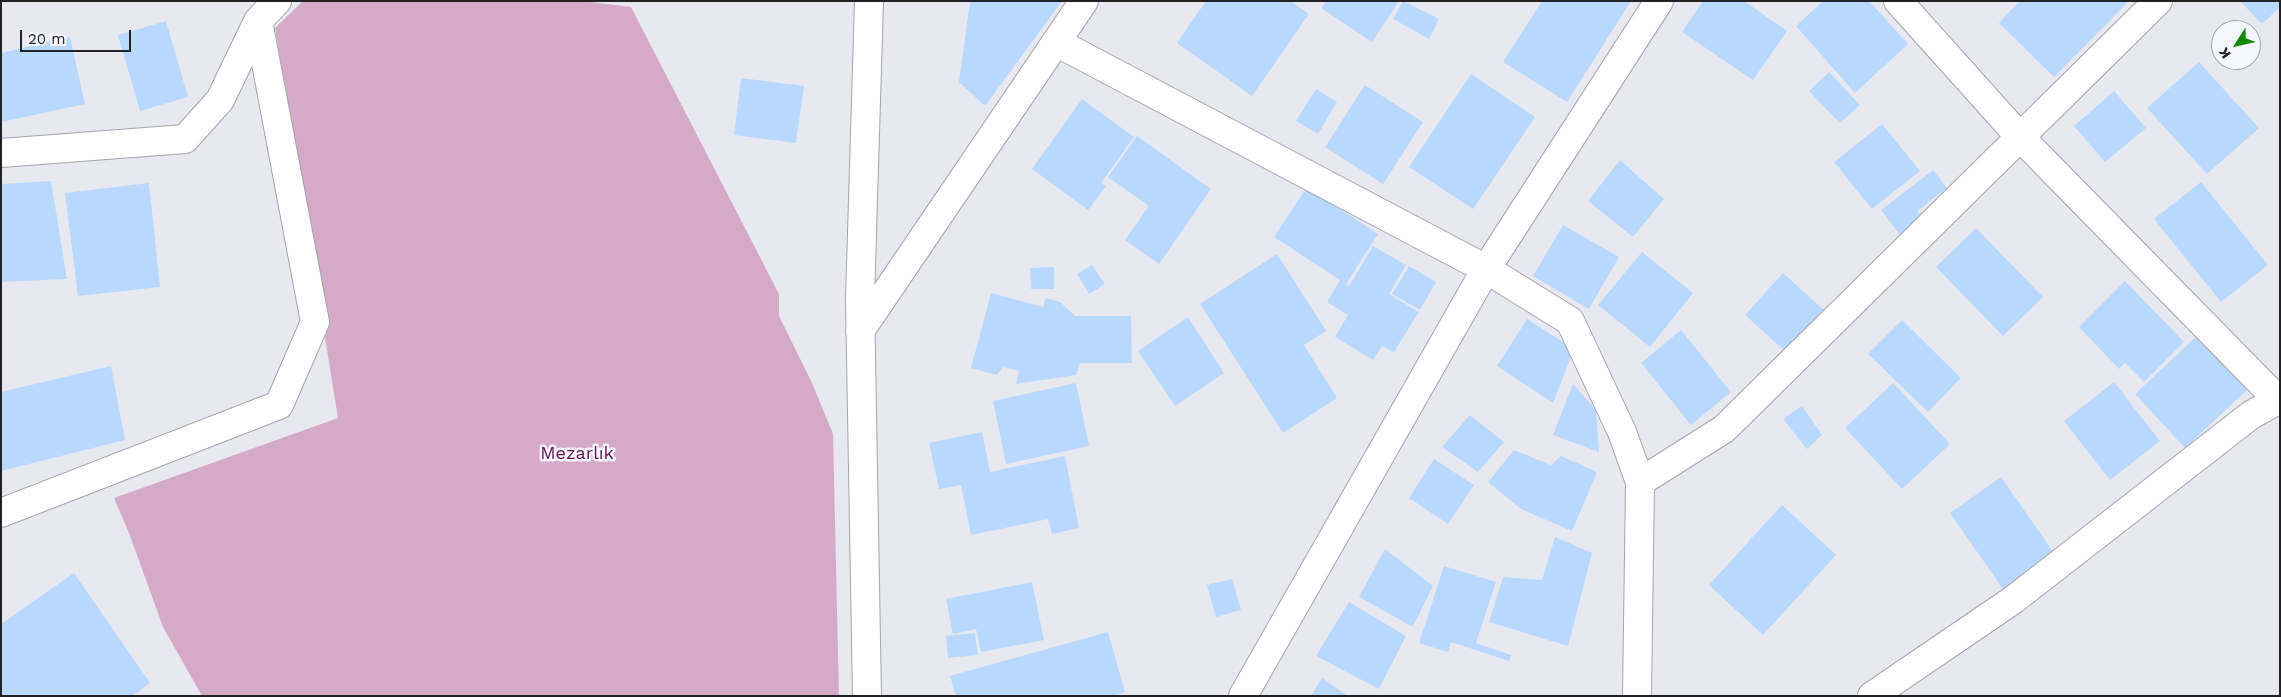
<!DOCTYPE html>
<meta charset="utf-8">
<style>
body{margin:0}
#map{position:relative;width:2281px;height:697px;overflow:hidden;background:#e8e9f0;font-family:"Work Sans",sans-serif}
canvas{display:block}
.frame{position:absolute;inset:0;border:2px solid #222225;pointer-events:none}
.north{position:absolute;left:2211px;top:20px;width:50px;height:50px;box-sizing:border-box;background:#f5f6fe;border:1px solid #a1a1a7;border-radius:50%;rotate:235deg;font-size:14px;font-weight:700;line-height:20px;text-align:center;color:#222225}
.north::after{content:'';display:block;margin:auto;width:18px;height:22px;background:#15890a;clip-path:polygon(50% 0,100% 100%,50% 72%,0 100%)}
.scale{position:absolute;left:20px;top:30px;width:111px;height:22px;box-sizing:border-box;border:2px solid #222225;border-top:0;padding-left:6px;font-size:15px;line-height:18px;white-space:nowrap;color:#222225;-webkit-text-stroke:4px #f5f6fe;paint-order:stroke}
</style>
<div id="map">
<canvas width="2281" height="697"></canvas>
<div class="frame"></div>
<div class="north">K</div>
<div class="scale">20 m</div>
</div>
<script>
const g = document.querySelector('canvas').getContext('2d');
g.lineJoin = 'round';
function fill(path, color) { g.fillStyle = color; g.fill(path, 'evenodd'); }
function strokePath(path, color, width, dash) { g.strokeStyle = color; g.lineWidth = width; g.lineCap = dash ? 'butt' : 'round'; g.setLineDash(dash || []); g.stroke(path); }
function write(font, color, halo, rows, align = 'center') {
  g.font = font + ' "Work Sans",sans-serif'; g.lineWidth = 5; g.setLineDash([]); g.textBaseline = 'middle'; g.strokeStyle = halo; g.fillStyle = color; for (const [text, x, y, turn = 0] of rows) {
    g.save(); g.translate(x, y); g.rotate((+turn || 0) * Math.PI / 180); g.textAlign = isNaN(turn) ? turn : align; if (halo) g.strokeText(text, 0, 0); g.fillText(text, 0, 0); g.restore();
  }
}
const green = new Path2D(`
 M303 1H582L631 7 779 294V316L812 383 833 434 839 696H202L163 627 129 533 114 498 338 418 275 28Z`);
const building = new Path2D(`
 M970 1H1062L985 106 959 82Z
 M1206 1H1290L1309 14 1252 96 1177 43Z
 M1326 1H1399L1372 42 1321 8Z
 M1403 1 1439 19 1429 39 1393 19Z
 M1542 1H1631L1567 102 1503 62Z
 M1703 1H1744L1787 31 1753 80 1682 32Z
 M1823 1H1869L1908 44 1855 93 1796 26Z
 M2020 1H2129L2054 77 1999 23Z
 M2240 1H2280V7L2262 24Z
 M166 21 188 97 140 111 118 35Z
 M70 37 85 104 1 122V53Z
 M2199 62 2259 128 2207 174 2147 108Z
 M1829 72 1860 105 1840 123 1809 91Z
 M1471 74 1535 117 1473 209 1409 167Z
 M741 78 804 86 796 143 734 135Z
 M1365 85 1423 122 1383 184 1325 147Z
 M1316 89 1337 102 1318 134 1296 121Z
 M2114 91 2146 128 2105 162 2074 126Z
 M1082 99 1134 137 1101 183 1106 186 1088 210 1032 169Z
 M1882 124 1920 171 1872 209 1834 162Z
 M1137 136 1211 189 1159 264 1125 240 1149 206 1108 177Z
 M1620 160 1664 199 1633 237 1588 201Z
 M1933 170 1947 188 1917 211 1926 222 1903 239 1881 210Z
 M51 181 67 279 1 282V184Z
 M2201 182 2268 265 2221 302 2154 219Z
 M149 183 160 287 78 296 65 193Z
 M1307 187 1378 234 1346 284 1349 286 1373 246 1406 265 1389 294 1419 312 1394 352 1382 346 1373 360 1335 337 1348 315 1327 302 1340 280 1274 237Z
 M1563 225 1619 257 1589 309 1533 276Z
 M1976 228 2043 297 2003 336 1936 267Z
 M1642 252 1693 293 1650 347 1598 305Z
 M1277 254 1326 331 1304 345 1337 398 1283 433 1200 304Z
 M1092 265 1105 284 1089 294 1077 274Z
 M1409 266 1436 282 1420 310 1392 294Z
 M1054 267V289H1031L1030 268Z
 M1783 273 1825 311 1787 353 1745 315Z
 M2125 281 2184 342 2144 382 2125 363 2119 369 2079 327Z
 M991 293 1043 307 1046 298 1060 302 1075 316H1131L1132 363H1080L1076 375 1016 384 1019 371 1003 367 997 375 971 368Z
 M1188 317 1224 373 1175 406 1138 351Z
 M1527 319 1574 349 1553 403 1497 366Z
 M1902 320 1961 378 1928 412 1868 354Z
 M1681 330 1731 392 1691 425 1641 363Z
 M2197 336 2247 390 2185 448 2135 394Z
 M111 366 125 440 1 471V392Z
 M2114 382 2160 441 2110 480 2064 421Z
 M1076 383 1089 446 1006 464 993 401Z
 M1893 383 1950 444 1902 489 1845 428Z
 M1573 384 1596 410 1599 452 1553 435Z
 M1802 406 1822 435 1807 449 1783 419Z
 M1470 415 1504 442 1478 472 1442 447Z
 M982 432 990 472 1065 456 1079 528 1052 534 1048 519 971 535 961 485 939 489 929 443Z
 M1514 450 1551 465 1561 456 1597 472 1572 531 1521 509 1488 482Z
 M1434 459 1474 485 1448 524 1409 498Z
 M2001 477 2054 553 2003 589 1950 513Z
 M1782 505 1836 555 1763 635 1709 585Z
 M1555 537 1592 553 1568 646 1489 622 1503 577 1542 580Z
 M1385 549 1433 586 1413 627 1359 597Z
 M1444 566 1496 582 1476 643 1511 655 1509 661 1451 642 1448 652 1419 643Z
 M74 573 150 683 132 696H1V624Z
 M1232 579 1241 610 1216 617 1207 585Z
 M1032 582 1044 640 981 652 976 629 953 634 946 599Z
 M1349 602 1406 636 1379 689 1316 656Z
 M1108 632 1125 692 1112 696H956L950 676Z
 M975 633 978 655 948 658 946 636Z
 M1322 678 1348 696H1311Z`);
const minor = new Path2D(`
 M1898 1 2020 137 2280 402
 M1056 42 1486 269 1570 321 1622 432 1640 482 1637 696
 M1 153 185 139 220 100 258 21
 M860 331 1084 1
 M1640 482 1724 429 2158 1
 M1 513 279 405 315 322 258 21 277 1
 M1243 696 1486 269 1659 1
 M1872 696 2013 600 2251 415 2280 399`);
const tertiary = new Path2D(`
 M867 696 860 299 869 1`);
const parkNames = [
 ["Mezarlık",577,454]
];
fill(green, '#d5aac8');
fill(building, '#b9d8fd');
strokePath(minor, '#a4a4ab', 30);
strokePath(tertiary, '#a4a4ab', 30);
strokePath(minor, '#fff', 28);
strokePath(tertiary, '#fff', 28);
write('18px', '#601152', '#f5f6fe', parkNames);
</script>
